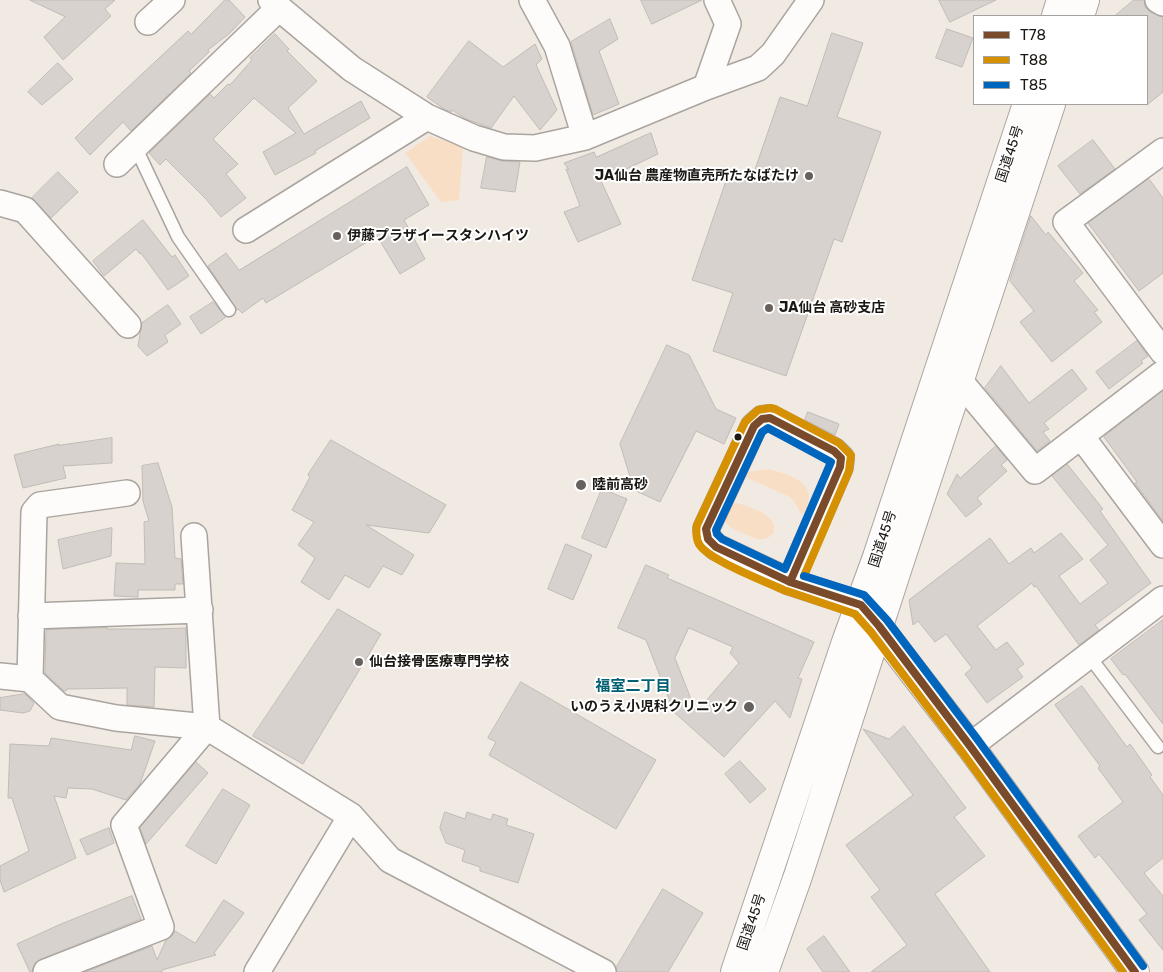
<!DOCTYPE html>
<meta charset="utf-8">
<style>
body{margin:0}
#map{position:relative;width:1163px;height:972px;overflow:hidden;background:#f1eae3;font-family:Rubik,sans-serif}
canvas{display:block}
.legend{position:absolute;left:973px;top:15px;width:175px;height:90px;box-sizing:border-box;background:#fff;border:1px solid #a4a2a1;margin:0;padding:6px 9px;list-style:none;font-size:15px;color:#1b1713}
.legend li{display:flex;align-items:center;gap:10px;height:25px}
.legend b{width:25px;border:1px solid #a4a2a1}
</style>
<div id="map">
<canvas width="1163" height="972"></canvas>
<ul class="legend">
<li><b style="height:6px;background:#7a4b2a"></b>T78</li>
<li><b style="height:6px;background:#d69103"></b>T88</li>
<li><b style="height:6px;background:#0065bd"></b>T85</li>
</ul>
</div>
<script>
const g = document.querySelector('canvas').getContext('2d');
g.lineJoin = 'round';
function fill(path, color) { g.fillStyle = color; g.fill(path, 'evenodd'); }
function strokePath(path, color, width, dash) { g.strokeStyle = color; g.lineWidth = width; g.lineCap = dash ? 'butt' : 'round'; g.setLineDash(dash || []); g.stroke(path); }
function write(font, color, halo, rows, align = 'center') {
  g.font = font + ' Rubik,"Noto Sans JP",sans-serif'; g.lineWidth = 4; g.setLineDash([]); g.textBaseline = 'middle'; g.strokeStyle = halo; g.fillStyle = color; for (const [text, x, y, turn = 0] of rows) {
    g.save(); g.translate(x, y); g.rotate((+turn || 0) * Math.PI / 180); g.textAlign = isNaN(turn) ? turn : align; if (halo) g.strokeText(text, 0, 0); g.fillText(text, 0, 0); g.restore();
  }
}
const green = new Path2D(`
 M430 136 463 147 459 200 441 202 405 153Z
 M769 469C793 476 819 482 805 513L801 514 797 506 790 497 743 476 748 472Z
 M735 503C744 504 768 513 772 521 775 525 774 528 774 533 771 536 768 538 764 539 757 540 751 537 745 534 726 526 716 520 735 503Z`);
const building = new Path2D(`
 M30 0H115L105 9 111 16 63 60 44 37 65 17Z
 M225 0H229L245 17 230 33 208 50 209 52 189 71 191 73 131 131 123 122 90 155 75 138 96 117 188 31 191 34Z
 M641 0H702L652 24Z
 M939 0H996L950 22Z
 M1134 0H1144L1145 7 1150 12 1163 17V92L1147 105V16H1115Z
 M610 19 618 39 599 51 619 104 593 115 571 42Z
 M947 29 973 38 962 67 936 58Z
 M832 33 863 43 837 117 881 132 842 242 834 239 786 376 713 351 733 293 692 280 729 172 751 181 780 97 807 106Z
 M275 34 289 49 287 51 317 81 288 108 304 134 361 101 370 118 315 151 316 153 275 175 263 152 296 133 254 98 213 139 238 164 226 174 246 198 221 217 205 198 166 159 160 165 149 153 210 94 214 98 228 84 230 85 252 60 250 58Z
 M469 41 503 67 535 44 542 59 536 65 557 110 540 130 514 96 491 128 466 119 452 110 451 112 444 109 427 97Z
 M58 63 73 79 42 105 28 92Z
 M651 133 658 154 601 181 621 224 578 242 564 212 580 206 566 169 569 170 564 163 594 152 596 157Z
 M1093 140 1115 169 1080 194 1058 166Z
 M487 157 503 161 520 162 515 192 481 188Z
 M407 167 429 205 404 220 425 259 400 274 377 236 266 303 263 298 242 313 238 309 237 310 208 266 226 253 239 270Z
 M58 172 78 192 51 218 32 198Z
 M1149 179 1163 198V273L1139 291 1088 223Z
 M1031 216 1046 235 1048 232 1083 273 1074 281 1098 310 1094 312 1102 322 1052 362 1020 322 1034 311 1010 281Z
 M143 220 172 257 175 255 189 276 168 290 141 253 140 254 136 249 104 276 93 261Z
 M213 302 226 317 201 334 190 317Z
 M168 305 181 324 165 335 168 342 147 356 138 346 142 323Z
 M1137 341 1148 356 1141 361 1143 363 1109 389 1096 372Z
 M667 345 689 355 716 409 736 418 724 444 696 431 660 502 634 490 620 444Z
 M1001 366 1029 403 1072 369 1087 389 1044 423 1049 429 1043 432 1050 441 1037 451 985 388Z
 M1163 391V521L1135 483 1137 482 1104 437Z
 M808 412 839 424 835 435 805 420Z
 M112 438V463L63 466 66 478 23 488 14 455 59 444V445Z
 M331 440 446 505 429 533 366 525 414 555 402 575 383 566 369 588 345 575 329 600 301 582 315 558 298 545 314 522 292 510 310 477 308 475Z
 M996 446 1007 460 1001 465 1007 471 977 498 982 504 966 517 947 494 957 474 960 478Z
 M158 463 172 507 175 558 181 559 183 584H175V590H138V597L114 596 116 563 145 564 144 522 149 521 143 501 142 466Z
 M1067 464 1103 509 1100 511 1151 583 1095 625 1099 630 1079 645 1036 586 1034 587 1032 583 977 626 996 650 1007 642 1024 664 1017 669 1023 677 987 703 965 674 972 668 946 634 935 642 918 621 913 625 909 600 990 538 1009 564 1031 548 1034 553 1061 533 1083 559 1059 576 1080 604 1108 583 1090 560 1108 545 1052 476Z
 M602 489 627 499 606 548 582 538Z
 M112 528 111 556 63 569 58 540Z
 M566 544 592 555 573 600 548 589Z
 M646 565 669 575 667 578 814 642 798 678 802 679 790 718 775 701 724 757 674 712 646 640 618 628ZM689 628 733 647 730 653 739 663 696 712 675 658Z
 M338 609 381 634 303 764 253 736Z
 M1163 620V724L1125 674 1123 675 1111 659Z
 M107 628V629H151L186 628V668L155 667 154 707 127 705V688L67 689 66 691H64L45 673 46 630Z
 M521 682 656 760 616 829 489 755 496 742 488 738Z
 M1082 686 1127 747 1130 744 1152 775 1150 777 1163 795V858L1144 873 1163 896V950L1139 920 1147 914 1099 854 1095 858 1078 836 1123 802 1098 768 1100 766 1055 705Z
 M25 694 34 703 30 711 23 713 0 710V698Z
 M904 726 966 808 954 817 985 856 935 894 990 972H871L907 945 871 897 880 890 846 845 913 795 863 729 889 739Z
 M135 736 155 741 140 784 126 800 92 789 68 788 66 798 54 796 76 858 4 892 0 880V866L29 851 12 798H8L10 744 49 746 51 738 131 750Z
 M740 761 766 789 750 803 725 774Z
 M196 762 208 773 146 844 140 828Z
 M223 789 250 805 216 864 186 846Z
 M445 812 465 819 467 812 491 820 493 814 508 819 506 825 534 834 518 883 480 871V867L462 861 465 850 446 843 440 828Z
 M109 828 114 843 87 855 80 840Z
 M663 889 703 913 668 972H617L616 968Z
 M132 896 141 919 41 959 35 963 32 972H30L17 944 61 924Z
 M224 900 244 913 214 953 216 955 162 970V972H85L152 946 157 960 166 940 172 936 175 931 195 943Z
 M824 936 850 972H823L807 949Z`);
const service = new Path2D(`
 M135 146 178 237 229 310
 M1089 656 1158 747`);
const minor = new Path2D(`
 M271 0 279 8 352 69 427 117 474 138 504 147 535 148 585 137 706 87 758 68 773 54 811 0
 M532 0 557 46 585 137
 M1158 0 1163 3
 M148 22 172 0
 M706 87 728 24 717 0
 M1163 151 1066 222 1163 352
 M117 164 279 8
 M0 203 25 210 128 325
 M246 230 427 117
 M959 380 1035 471 1162 374
 M1081 436 1163 545
 M790 582 840 467 841 458 834 451 770 418 762 419 754 426 706 529 708 539 716 547 790 582 861 605
 M31 616 200 610
 M0 676 30 679 60 707 116 718 207 727 351 816 390 860 603 972
 M30 679 34 512 40 505 127 493
 M970 746 1163 599
 M46 972 161 927 124 825 207 727 194 536
 M257 972 351 816`);
const tertiary = new Path2D(`
 M866 611 970 746 1135 972`);
const trunk = new Path2D(`
 M1056 16 1061 0
 M1080 16 1085 0
 M735 972 846 642 877 557 1027 104
 M764 972 798 876 899 564 1051 104`);
const bus1 = new Path2D(`
 M770 418 834 451 841 458 840 467 790 582 716 547 708 539 706 529 754 426 762 419Z
 M790 582 861 605 879 626 970 746 1135 972`);
const bus2 = new Path2D(`
 M786 591C767 582 708 560 699 544 696 539 696 530 697 525L745 422 758 410 770 408 775 409 839 443 851 455 849 471 804 576
 M787 591 855 614 871 632 962 752 1123 972`);
const bus3 = new Path2D(`
 M768 428 831 462 785 569 722 539 717 534 716 530 762 432Z
 M804 576 864 595 887 620 978 740 1143 966`);
const markers = [
 [809,176,5,"#66615c"],
 [337,236,5,"#66615c"],
 [769,308,5,"#66615c"],
 [738,437,4.5,"#1b1713"],
 [581,485,6,"#66615c"],
 [359,662,5,"#66615c"],
 [749,707,6,"#66615c"]
];
const streetNames = [
 ["国道45号",1010,154,-72],
 ["国道45号",883,539,-72],
 ["国道45号",752,922,-71]
];
const poiNames = [
 ["JA仙台 農産物直売所たなばたけ",799,176,"right"],
 ["伊藤プラザイースタンハイツ",347,236],
 ["JA仙台 高砂支店",779,308],
 ["陸前高砂",592,485],
 ["仙台接骨医療専門学校",369,662],
 ["いのうえ小児科クリニック",738,707,"right"]
];
const neighbourhoodNames = [
 ["福室二丁目",633,687]
];
fill(green, '#f8dec4');
fill(building, '#d7d2cd');
strokePath(building, '#c1bbb6', 1);
strokePath(service, '#aaa49f', 15);
strokePath(minor, '#aaa49f', 28);
strokePath(tertiary, '#aaa49f', 30);
strokePath(trunk, '#aaa49f', 30);
strokePath(service, '#fdfcfb', 12);
strokePath(minor, '#fdfcfb', 25);
strokePath(tertiary, '#fdfcfb', 28);
strokePath(trunk, '#fdfcfb', 28);
strokePath(bus1, '#7a4b2a', 8);
strokePath(bus2, '#d69103', 8);
strokePath(bus3, '#0065bd', 8);
for (const [x, y, r, color] of markers) { const dot = new Path2D(); dot.arc(x, y, r, 0, 2 * Math.PI); g.fillStyle = color; g.fill(dot); strokePath(dot, '#fff', 2); }
write('14px', '#1b1713', '#fff', streetNames);
write('bold 14px', '#1b1713', '#fff', poiNames, 'left');
write('bold 15px', '#026072', '#fff', neighbourhoodNames);
</script>
